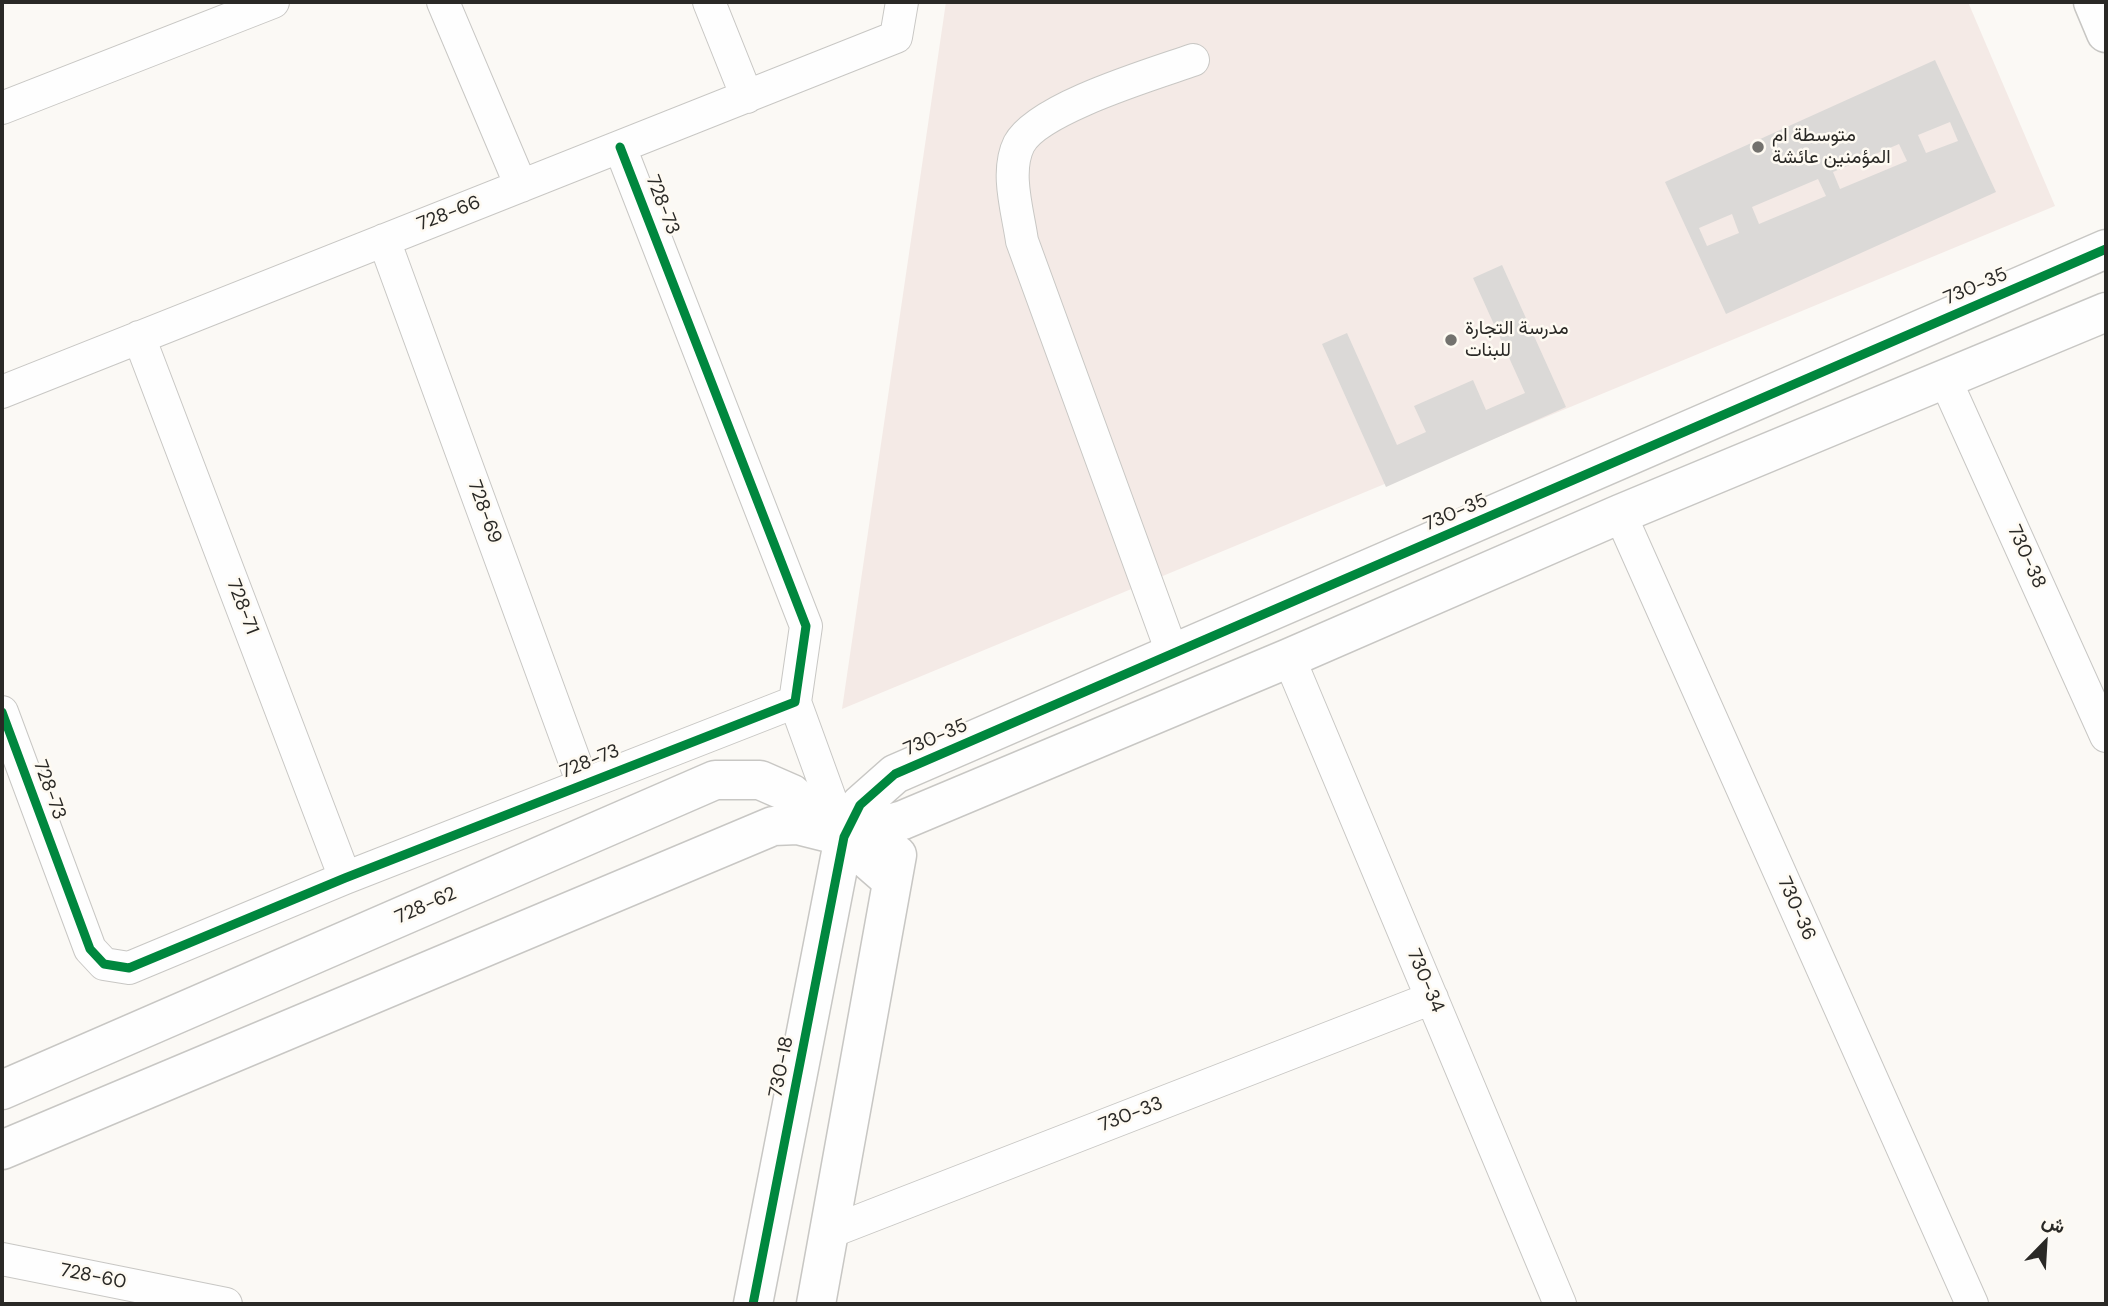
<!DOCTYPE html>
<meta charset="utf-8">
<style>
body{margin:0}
#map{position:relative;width:2108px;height:1306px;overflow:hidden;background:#fbf9f5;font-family:"DM Sans",Vazirmatn,sans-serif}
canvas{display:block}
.frame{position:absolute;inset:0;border:4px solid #2a2926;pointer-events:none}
.north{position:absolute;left:2010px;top:1208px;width:70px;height:70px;-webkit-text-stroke:5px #fefaf2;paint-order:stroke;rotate:24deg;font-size:19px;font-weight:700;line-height:28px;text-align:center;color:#2a2926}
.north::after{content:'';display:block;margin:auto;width:24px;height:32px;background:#2a2926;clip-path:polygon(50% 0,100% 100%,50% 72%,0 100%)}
</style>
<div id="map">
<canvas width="2108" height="1306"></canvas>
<div class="frame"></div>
<div class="north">ش</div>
</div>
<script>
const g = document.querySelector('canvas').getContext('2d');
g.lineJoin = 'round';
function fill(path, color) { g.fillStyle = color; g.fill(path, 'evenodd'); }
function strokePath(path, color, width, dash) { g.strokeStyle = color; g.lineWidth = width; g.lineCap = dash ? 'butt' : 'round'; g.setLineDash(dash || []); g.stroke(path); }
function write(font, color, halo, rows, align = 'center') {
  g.font = font + ' "DM Sans",Vazirmatn,sans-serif'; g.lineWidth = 5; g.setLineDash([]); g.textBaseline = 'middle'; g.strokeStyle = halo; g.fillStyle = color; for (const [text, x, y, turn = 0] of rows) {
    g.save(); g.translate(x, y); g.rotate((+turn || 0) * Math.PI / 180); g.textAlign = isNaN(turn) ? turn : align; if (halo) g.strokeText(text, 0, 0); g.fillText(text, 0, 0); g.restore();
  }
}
const education = new Path2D(`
 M946 2H1968L2055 206 842 709Z`);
const building = new Path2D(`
 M1935 60 1996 192 1726 314 1665 182ZM1950 122 1958 141 1926 153 1918 135ZM1899 144 1907 161 1840 189 1833 172ZM1818 179 1826 196 1759 224 1752 207ZM1732 214 1739 233 1707 246 1699 228Z
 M1502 265 1566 407 1386 487 1322 344 1347 333 1397 445 1426 432 1414 406 1473 380 1486 410 1525 393 1473 278Z`);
const minor = new Path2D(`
 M443 2 521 186
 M709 2 747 97
 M2 108 273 2
 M384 240 583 784
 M139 337 345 878
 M1945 379 2106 736
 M2 392 896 37 902 2
 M1620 514 1972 1304
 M1173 655 1022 241C1018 212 1005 172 1019 144 1038 108 1153 74 1193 60
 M1289 658 1560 1304
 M795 702 844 837
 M2 712 90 949 104 964 129 968 345 878 795 702 806 626 620 147
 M830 1232 1432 998
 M2 1259 226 1304`);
const tertiary = new Path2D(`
 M844 837 903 820 1289 658 1620 514 2106 312
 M2 1090 715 780H760L792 794 892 881
 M2 1150 773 826 798 825 838 835
 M753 1304 844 837 860 805 895 774 2106 249
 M816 1304 897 855`);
const primary = new Path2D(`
 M2093 2 2106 33`);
const cycleway = new Path2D(`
 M2 712 90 949 104 964 129 968 345 878 795 702 806 626 620 147
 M753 1304 844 837 860 805 895 774 2106 249`);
const markers = [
 [1758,147,7,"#73726e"],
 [1451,340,7,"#73726e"]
];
const poiNames = [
 ["متوسطة ام",1772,136],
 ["المؤمنين عائشة",1772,158],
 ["مدرسة التجارة",1465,329],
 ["للبنات",1465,351]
];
const streetNames = [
 ["728-73",662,205,69],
 ["728-66",449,214,-21],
 ["730-35",1976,287,-23],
 ["728-69",484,512,70],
 ["730-35",1456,513,-23],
 ["730-38",2026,557,66],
 ["728-71",242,607,69],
 ["730-35",936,738,-23],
 ["728-73",590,762,-22],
 ["728-73",49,790,70],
 ["728-62",426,906,-24],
 ["730-36",1796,909,66],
 ["730-34",1425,981,67],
 ["730-18",782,1067,-79],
 ["730-33",1131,1115,-21],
 ["728-60",93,1277,11]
];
fill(education, '#f4eae6');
fill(building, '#dbd9d7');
strokePath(minor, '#c8c7c4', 34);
strokePath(tertiary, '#c8c7c4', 41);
strokePath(primary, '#c8c7c4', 41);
strokePath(minor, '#fefefe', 32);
strokePath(tertiary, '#fefefe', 38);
strokePath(primary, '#fefefe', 38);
strokePath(cycleway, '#00873e', 9);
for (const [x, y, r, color] of markers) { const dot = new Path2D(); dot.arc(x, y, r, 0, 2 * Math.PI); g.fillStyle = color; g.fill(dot); strokePath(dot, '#fefaf2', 2.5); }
write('19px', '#2a2926', '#fefaf2', poiNames, 'left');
write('19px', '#2a2926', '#fefaf2', streetNames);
</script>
